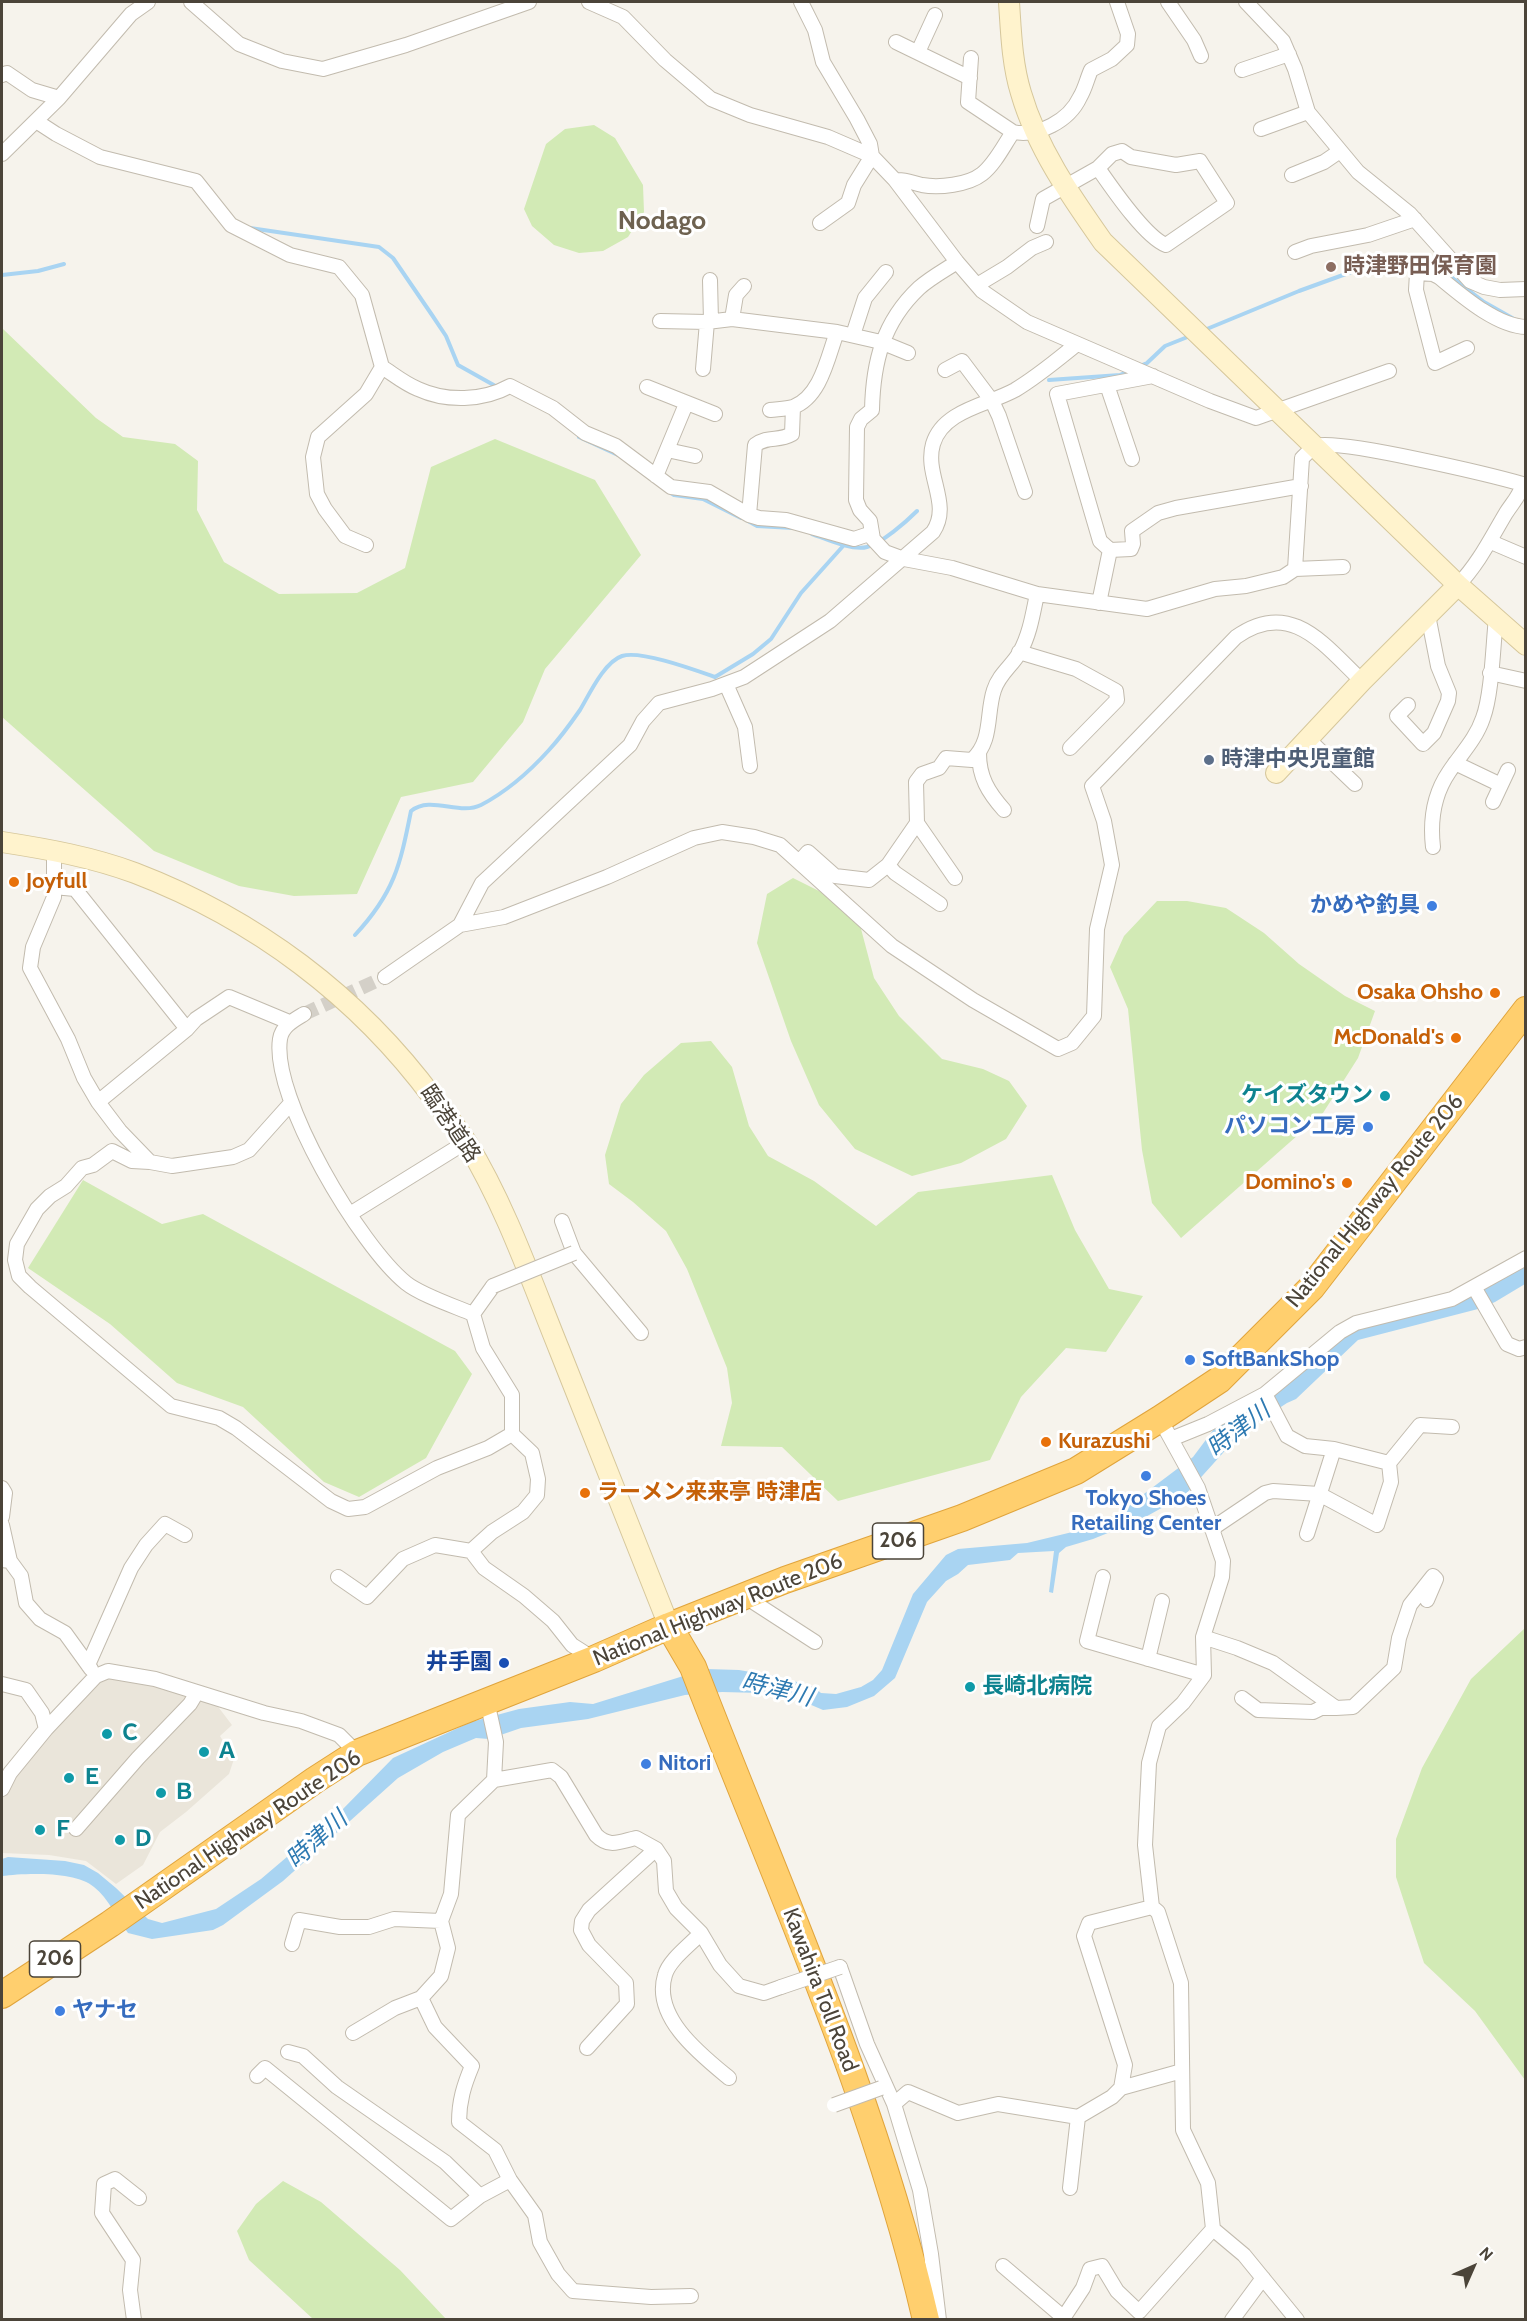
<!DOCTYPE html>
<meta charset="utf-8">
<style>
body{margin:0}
#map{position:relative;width:1527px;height:2321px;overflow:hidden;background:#f6f3ec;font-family:Cabin,sans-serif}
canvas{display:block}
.frame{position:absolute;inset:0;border:3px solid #4b4439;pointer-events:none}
.north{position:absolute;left:1443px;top:2237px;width:60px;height:60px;-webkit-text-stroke:4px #fff;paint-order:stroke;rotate:45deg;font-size:16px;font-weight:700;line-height:24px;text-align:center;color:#4b4439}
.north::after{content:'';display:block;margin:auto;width:21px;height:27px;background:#4b4439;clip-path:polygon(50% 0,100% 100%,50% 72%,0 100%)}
</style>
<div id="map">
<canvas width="1527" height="2321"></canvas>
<div class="frame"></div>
<div class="north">N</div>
</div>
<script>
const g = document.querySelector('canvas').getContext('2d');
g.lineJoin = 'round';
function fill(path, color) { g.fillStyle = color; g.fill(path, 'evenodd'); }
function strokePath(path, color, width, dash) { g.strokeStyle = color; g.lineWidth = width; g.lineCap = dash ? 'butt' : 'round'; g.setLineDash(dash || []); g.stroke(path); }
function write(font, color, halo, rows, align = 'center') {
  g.font = font + ' Cabin,"Noto Sans JP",sans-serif'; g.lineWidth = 6; g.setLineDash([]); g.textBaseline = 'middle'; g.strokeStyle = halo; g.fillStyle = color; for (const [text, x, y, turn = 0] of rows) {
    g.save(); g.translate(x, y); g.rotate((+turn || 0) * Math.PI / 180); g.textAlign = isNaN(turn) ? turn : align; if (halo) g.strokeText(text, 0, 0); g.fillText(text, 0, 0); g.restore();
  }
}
const residential = new Path2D(`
 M108 1675 156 1683 216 1704 232 1725 220 1736 234 1759 229 1774 186 1812 160 1832 143 1865 116 1884 86 1861 49 1855 2 1853V1797L15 1773 97 1679Z`);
const green = new Path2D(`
 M594 125 615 138 643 185 644 212 628 237 603 251 579 253 554 245 532 226 524 209 546 144 565 129Z
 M3 329 96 418 123 437 175 444 198 461 197 510 224 562 279 594 357 593 405 568 431 467 495 439 595 480 641 555 545 669 523 722 473 782 401 797 357 894 294 896 239 886 154 851 2 717Z
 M793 878 827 895 860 925 874 978 899 1016 942 1059 983 1069 1009 1081 1027 1106 1006 1139 961 1163 912 1176 855 1149 819 1105 791 1041 757 943 767 894Z
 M1157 901H1187L1226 908 1264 933 1299 964 1345 996 1375 1011 1358 1058 1323 1113 1181 1238 1152 1203 1142 1150 1128 1009 1110 967 1124 936Z
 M711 1041 732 1067 749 1126 768 1156 814 1181 876 1226 918 1192 1052 1175 1075 1230 1109 1289 1143 1296 1106 1352 1066 1348 1021 1397 990 1460 838 1501 782 1447 721 1446 732 1403 727 1368 687 1269 666 1231 633 1202 609 1184 605 1155 621 1104 644 1075 681 1043Z
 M83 1180 162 1224 203 1214 455 1351 472 1374 426 1458 359 1497 324 1482 243 1407 177 1383 110 1324 28 1268Z
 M1525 1628V2080L1475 2011 1424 1963 1396 1877V1839L1422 1768 1471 1679Z
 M283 2181 321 2202 400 2270 446 2319H313L249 2260 237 2231 256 2204Z`);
const water = new Path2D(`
 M1525 1266V1284L1495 1302 1478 1309 1358 1340 1296 1399 1287 1403 1241 1433 1185 1495 1140 1520 1093 1539 1066 1547 1059 1553 1053 1593 1049 1592 1054 1551 1018 1553 1010 1560 968 1565 958 1574 946 1581 927 1602 895 1678 874 1696 847 1707 823 1710 795 1698 761 1693 722 1692 685 1695 588 1719 521 1728 489 1739 476 1738 443 1752 398 1778 283 1881 223 1925 213 1930 152 1939 128 1933C118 1919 108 1898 94 1887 76 1871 25 1873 2 1876V1859L8 1857 65 1861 84 1865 98 1873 116 1888 148 1919 162 1923 216 1909 261 1879 341 1811 393 1758 471 1722 519 1709 570 1702 593 1704 706 1669 739 1670 780 1677 814 1687 821 1693 836 1694 861 1687 873 1680 882 1670 913 1594 946 1555 958 1549 1027 1543 1093 1527 1120 1512 1193 1457 1214 1429 1288 1383 1343 1336 1362 1327 1458 1300Z`);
const stream = new Path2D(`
 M250 228 379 247 393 258 432 315 446 336 458 365 499 388
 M2 275 38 271 64 264
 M1202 331 1299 291 1376 263 1437 266 1484 302 1514 319
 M1140 366 1147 363 1165 346 1190 336
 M1049 380 1120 375 1131 370
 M579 437 618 455
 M668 491 674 495 703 499 741 518
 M748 521 757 526 793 528
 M812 534C826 539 852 551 867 547 882 543 906 522 917 511
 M355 935C394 893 400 866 411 811 431 795 459 816 481 805 506 792 530 771 549 750 560 738 571 723 580 710 589 695 604 662 622 656 641 650 695 670 715 677L753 654 771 639 801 593 844 545`);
const streetTunnel = new Path2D(`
 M304 1014 385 977`);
const street = new Path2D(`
 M191 2 239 44 282 61 323 69 406 45 529 2
 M589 2 623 17 665 60 711 99 750 115 828 137 872 156 895 180 957 262 982 291 1027 322 1210 401 1256 418 1389 371
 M801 2 815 30 823 62 857 119 870 144 872 156 854 185 848 203 820 223
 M1168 2 1194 40 1201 56
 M1246 2 1283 41 1295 69 1308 112 1358 172 1410 214 1470 281 1484 287 1500 290 1526 289
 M896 42 970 78
 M918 52 935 15
 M971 58 968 102 1013 132
 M1242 70 1289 54
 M2 75 7 73 32 90 59 98
 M36 121 56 134 100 157 196 181 231 225 290 255 339 267 362 295 382 367C393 374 405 384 418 389 446 402 483 401 510 386L553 408 585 433 616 446 671 487 709 492 749 515 759 518 786 520 854 539 872 533
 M1261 129 1308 112
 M2 154 59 98 131 14 148 2
 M1292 175 1324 162 1340 151
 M895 180C906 179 912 183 922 185 939 188 968 185 982 174 995 164 1004 145 1013 132 1038 137 1069 121 1080 97 1085 89 1087 79 1091 70L1112 59 1127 45 1128 34 1117 2
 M1037 226 1043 199 1098 168 1112 154 1122 151 1131 157 1176 165 1200 161 1227 203 1166 245C1145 237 1112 188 1098 168
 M1295 252 1311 246 1368 235 1415 219
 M957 262C945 270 930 278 919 288 883 322 873 362 872 410L861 419 857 427 856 500 860 510 870 521 873 539 885 552 904 559 952 568 1037 594 1147 609 1215 589 1246 586 1283 577 1295 569 1302 458C1306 455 1311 448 1316 446 1337 438 1495 476 1526 485
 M710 280 711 321
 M977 285 1007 267 1032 248 1046 242
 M732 319 736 295 744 286
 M660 321 707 322 732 319 837 332 881 342 908 353
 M853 335 865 298 886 272
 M1467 348 1435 363 1416 290 1417 273 1433 274 1439 277C1461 295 1496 326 1526 327
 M703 369 707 322
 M945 370 962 361 992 401 999 416 1025 492
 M1153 376 1057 394 1100 541 1110 550 1131 549 1133 544 1132 531 1158 513 1176 508 1301 486
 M1107 385 1132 459
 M647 387 715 414
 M770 410C777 409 786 409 793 407 821 397 828 356 837 332
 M667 450 695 456
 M656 476 686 404
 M749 515 755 445C769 435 778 442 792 434L793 407
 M1491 542 1526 557
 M366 545 345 536 325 509 317 494 313 457 318 437 366 394 382 367
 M1295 569 1343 567
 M1458 585C1479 563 1491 538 1506 513 1513 502 1519 497 1523 484
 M1099 603 1110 550
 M1019 652 1076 669 1116 691 1117 700 1070 748
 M1490 673 1526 681
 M726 684 745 727 750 766
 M1408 705 1397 716 1423 744 1434 733 1448 701 1449 693 1438 666 1428 615
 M1308 739 1355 784
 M979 753C979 777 988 792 1004 810
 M1455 763 1501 785
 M1493 802 1508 770
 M917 823 955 878
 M1433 847C1430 821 1434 794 1449 772 1461 754 1476 739 1483 718 1492 694 1493 645 1496 618
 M54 850V897L33 947 30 968 68 1039 84 1078 98 1102 120 1131 150 1162 172 1166 233 1157 249 1150 291 1103
 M800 861 808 852 835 876 869 880 888 865 917 823 916 782 922 774 939 768 946 758 972 760C993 741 986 714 994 690 999 674 1012 666 1020 652 1030 634 1033 613 1037 594
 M888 865 895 873 940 904
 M54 887 75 889 187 1029
 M460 925 482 883 630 745 643 721 659 703 712 689 744 677 830 621 933 532C952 504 924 475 933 444 943 410 988 405 1015 390 1037 377 1057 360 1077 344
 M385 977 460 925 504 917 607 877 694 838 722 832 754 837 780 845 892 946 973 1000 1058 1049 1072 1043 1094 1016 1097 929 1112 865 1104 821 1092 786 1236 637C1291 598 1324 645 1362 681
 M304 1014C294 1020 282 1026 280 1039 271 1098 361 1247 406 1283 421 1295 454 1306 473 1314L483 1348 512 1395V1434L532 1453 538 1479 537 1495 523 1512 492 1532 471 1551 484 1568 524 1596 553 1621 572 1645 594 1659
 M98 1102 187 1029 196 1019 229 997 289 1022
 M150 1162 132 1161 112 1151 93 1165 82 1168 66 1186 50 1196 37 1209 17 1244 15 1260 19 1276 30 1287 171 1406 219 1418 236 1428 331 1501 348 1509 365 1507 437 1468 488 1448 512 1434
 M350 1214 466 1142
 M562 1221 574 1253 641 1333
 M1474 1287 1507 1344 1519 1349 1526 1347
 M473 1314 493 1286
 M1265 1394 1287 1436 1305 1446 1334 1449 1389 1463 1420 1425 1452 1427
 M1160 1419 1198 1488 1223 1561 1222 1577 1203 1637 1204 1675 1183 1703 1159 1726 1149 1763 1145 1845 1152 1907 1158 1912 1181 1983 1183 2130 1208 2183 1213 2229 1244 2255 1297 2320
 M1171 1439 1208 1424 1265 1394 1340 1332 1356 1323 1452 1299 1526 1258
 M2 1488 5 1493 2 1517
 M2 1525 10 1561
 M1213 1528 1265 1493 1273 1491 1319 1494 1377 1525 1391 1482 1389 1463
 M1307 1534 1334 1449
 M2 1560 10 1561 21 1576 26 1603 40 1619 65 1633 91 1669
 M338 1577 367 1597 403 1559 435 1545 471 1551
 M1103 1577 1087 1641 1204 1675
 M744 1596 815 1642
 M1203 1637 1237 1648 1273 1663 1336 1708H1321L1313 1712 1258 1710 1242 1698
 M1148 1659 1162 1601
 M88 1665 131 1568 146 1545 165 1524 185 1535
 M2 1684 26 1690 42 1713 46 1729
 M487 1701 496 1742 494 1780
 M1336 1708 1353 1707 1394 1668 1399 1638 1410 1605 1433 1576 1436 1579 1427 1600
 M2 1789 10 1773 46 1729 96 1676 108 1671 155 1679 264 1713 301 1721 339 1735 357 1753
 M76 1829 138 1758 190 1704 196 1694
 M701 1933C690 1945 669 1960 665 1975 652 2017 701 2055 729 2078
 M292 1944 299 1920 340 1927H369L394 1919 441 1921
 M840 1967 867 2044 894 2104
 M353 2033 395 2008 421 1998
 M587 2048 627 2004 626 1983 589 1945 581 1930 582 1921 589 1910 656 1849
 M288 2052 303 2056 337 2087 445 2162 480 2196
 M257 2076 265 2068 451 2219 480 2196 510 2180
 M1121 2088 1182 2071
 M1070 2188 1078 2117 1112 2097 1121 2088 1125 2065 1084 1936 1089 1923 1152 1907
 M1003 2266 1063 2317
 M691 2296 651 2297 573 2291 558 2274 540 2242 535 2215 510 2180 495 2150 459 2122C459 2101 464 2085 472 2066L435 2027 421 1998 441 1976 448 1948 441 1921 451 1894 458 1815 494 1780 552 1770 561 1777 596 1835C609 1848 619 1842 636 1838L656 1849 664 1861 666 1891 676 1908 701 1933 720 1965 739 1986 764 1993 781 1987
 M134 2320 130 2290 133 2260 102 2213 104 2184 115 2179 139 2198
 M939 2320 931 2254 920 2190 894 2104 908 2092 958 2113 998 2104 1078 2117
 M1062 2320 1083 2288 1090 2269 1102 2266 1117 2291 1139 2312 1213 2229
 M1232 2320 1263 2278`);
const secondary = new Path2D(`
 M1009 2C1011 32 1012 64 1021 93 1037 148 1070 195 1103 242L1458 585 1526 645
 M1276 773 1362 681 1458 585
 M2 842C47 849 92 857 135 873 255 919 358 996 434 1099 445 1113 457 1128 467 1143 506 1207 531 1280 559 1349 596 1441 632 1534 669 1626`);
const highway = new Path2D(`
 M669 1626 693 1667C776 1883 874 2094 926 2320
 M2 1995 110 1924 315 1780 357 1753 594 1659 669 1626 785 1580 962 1518 1076 1471 1160 1419 1219 1380 1312 1287 1526 1010`);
const streetBridge = new Path2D(`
 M493 1286 574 1253
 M781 1987 840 1967
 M834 2105 881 2088`);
const markers = [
 [1331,267,6,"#8d6e63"],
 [1209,760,6,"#5c6f8a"],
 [14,882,6,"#e8710a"],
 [1432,906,6,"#3f7fe0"],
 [1495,993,6,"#e8710a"],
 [1456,1038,6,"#e8710a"],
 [1385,1096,6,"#0f9aa8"],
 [1368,1127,6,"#3f7fe0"],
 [1347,1183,6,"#e8710a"],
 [1190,1360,6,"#3f7fe0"],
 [1046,1442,6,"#e8710a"],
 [1146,1476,6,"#3f7fe0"],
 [585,1493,6,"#e8710a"],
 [504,1663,6,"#1a4fb4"],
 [970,1687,6,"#0f9aa8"],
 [107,1734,6,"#0f9aa8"],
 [204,1752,6,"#0f9aa8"],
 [646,1764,6,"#3f7fe0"],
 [69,1778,6,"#0f9aa8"],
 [161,1793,6,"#0f9aa8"],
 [40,1830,6,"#0f9aa8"],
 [120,1840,6,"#0f9aa8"],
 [60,2011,6,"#3f7fe0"]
];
const shields = [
 [898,1541,51],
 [55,1959,51]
];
const shieldNames = [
 ["206",898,1541],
 ["206",55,1959]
];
const educationNames = [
 ["時津野田保育園",1343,267]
];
const serviceNames = [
 ["時津中央児童館",1221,760]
];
const foodNames = [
 ["Joyfull",26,882],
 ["Osaka Ohsho",1483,993,"right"],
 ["McDonald's",1444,1038,"right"],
 ["Domino's",1335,1183,"right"],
 ["Kurazushi",1058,1442],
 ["ラーメン来来亭 時津店",597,1493]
];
const shopNames = [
 ["かめや釣具",1420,906,"right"],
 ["パソコン工房",1356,1127,"right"],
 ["SoftBankShop",1202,1360],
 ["Tokyo Shoes",1146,1499,"center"],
 ["Retailing Center",1146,1524,"center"],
 ["Nitori",658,1764],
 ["ヤナセ",72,2011]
];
const cultureNames = [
 ["ケイズタウン",1373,1096,"right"],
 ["長崎北病院",982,1687],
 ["Ｃ",119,1734],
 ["Ａ",216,1752],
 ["Ｅ",81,1778],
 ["Ｂ",173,1793],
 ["Ｆ",52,1830],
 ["Ｄ",132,1840]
];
const streetNames = [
 ["臨港道路",450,1124,56],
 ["National Highway Route 206",1375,1201,-51],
 ["National Highway Route 206",718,1610,-22],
 ["National Highway Route 206",248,1830,-34],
 ["Kawahira Toll Road",820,1990,69]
];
const transitNames = [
 ["井手園",492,1663]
];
const waterNames = [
 ["時津川",1239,1430,-38],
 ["時津川",777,1690,14],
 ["時津川",317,1840,-42]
];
const quarterNames = [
 ["Nodago",662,221]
];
fill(residential, '#eae5da');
fill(green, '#d2eab5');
fill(water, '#a9d4f2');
strokePath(stream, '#a9d4f2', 4);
strokePath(streetTunnel, '#d4d0c8', 14, [14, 7]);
strokePath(street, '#c2bbae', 16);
strokePath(secondary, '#d6c79b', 22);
strokePath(highway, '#e0a43c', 28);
strokePath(street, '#fff', 14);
strokePath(secondary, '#fff3cd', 20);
strokePath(highway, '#ffcf6e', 26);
strokePath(streetBridge, '#c2bbae', 16, []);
strokePath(streetBridge, '#fff', 14);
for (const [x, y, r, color] of markers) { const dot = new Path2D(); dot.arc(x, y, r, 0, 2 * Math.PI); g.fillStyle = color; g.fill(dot); strokePath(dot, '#fff', 2); }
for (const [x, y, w] of shields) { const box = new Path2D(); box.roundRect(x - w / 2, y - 18, w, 36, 4.5); g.fillStyle = '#fff'; g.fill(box); strokePath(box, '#4b4439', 1.5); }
write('bold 21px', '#4b4439', null, shieldNames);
write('bold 22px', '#785e54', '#fff', educationNames, 'left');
write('bold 22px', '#4e5e75', '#fff', serviceNames, 'left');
write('bold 22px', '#c56008', '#fff', foodNames, 'left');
write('bold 22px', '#366cbe', '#fff', shopNames, 'left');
write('bold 22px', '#0d838f', '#fff', cultureNames, 'left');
write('22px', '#4b4439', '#fff', streetNames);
write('bold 22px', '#164399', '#fff', transitNames, 'right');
write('italic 24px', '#2e7ab2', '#fff', waterNames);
write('bold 26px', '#6e6250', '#fff', quarterNames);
</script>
